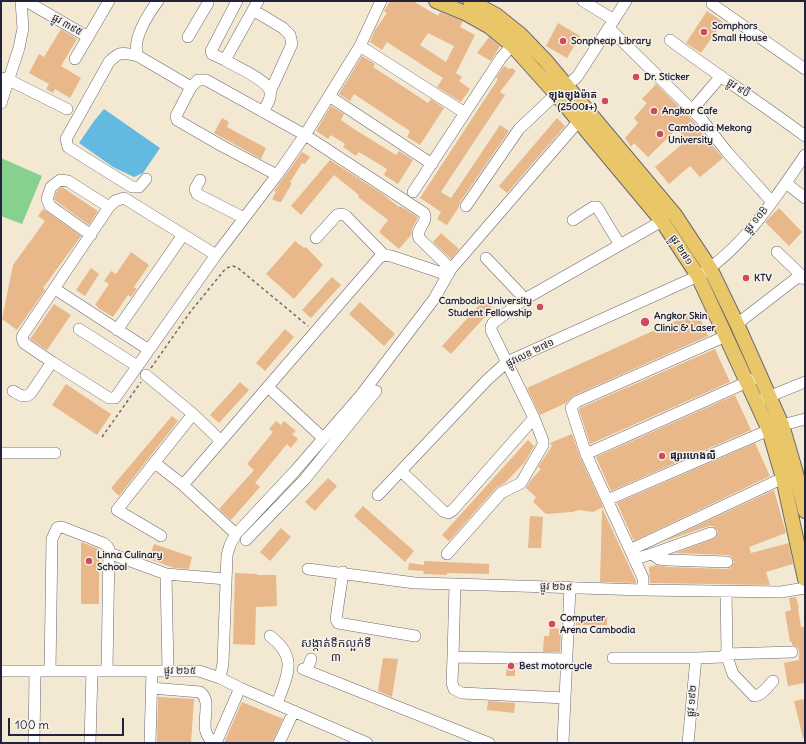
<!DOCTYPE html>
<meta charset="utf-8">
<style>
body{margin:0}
#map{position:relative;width:806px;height:744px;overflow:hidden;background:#f3e9d3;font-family:Delius,sans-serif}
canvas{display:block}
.frame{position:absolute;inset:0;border:2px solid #22223b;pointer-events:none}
.scale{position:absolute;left:8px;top:718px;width:116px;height:18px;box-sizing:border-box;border:2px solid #22223b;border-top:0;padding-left:5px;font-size:12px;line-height:14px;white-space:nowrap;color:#22223b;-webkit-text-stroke:3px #f7f3e8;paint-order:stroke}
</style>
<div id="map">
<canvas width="806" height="744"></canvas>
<div class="frame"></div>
<div class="scale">100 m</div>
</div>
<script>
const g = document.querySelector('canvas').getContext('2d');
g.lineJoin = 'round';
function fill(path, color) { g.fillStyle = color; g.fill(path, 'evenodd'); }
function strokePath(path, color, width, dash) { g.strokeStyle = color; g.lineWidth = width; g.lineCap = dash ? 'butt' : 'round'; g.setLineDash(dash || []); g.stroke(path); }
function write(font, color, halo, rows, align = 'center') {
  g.font = font + ' Delius,"Noto Sans Khmer",sans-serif'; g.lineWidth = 3; g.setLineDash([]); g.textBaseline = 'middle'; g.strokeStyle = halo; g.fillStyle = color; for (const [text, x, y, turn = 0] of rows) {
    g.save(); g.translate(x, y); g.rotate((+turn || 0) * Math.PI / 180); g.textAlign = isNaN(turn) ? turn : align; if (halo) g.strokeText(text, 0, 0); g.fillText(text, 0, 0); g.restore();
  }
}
const green = new Path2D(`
 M1 158 42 176 22 224 1 216Z`);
const water = new Path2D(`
 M104 109 160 148 143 173 134 177 113 167 79 143 94 121Z`);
const building = new Path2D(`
 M390 1H413L438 16 440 12 463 21 460 27 475 35 456 73 462 77 459 81 470 89 461 102 437 87 443 78 430 70 387 42 382 50 370 42 375 30 387 13 384 11ZM428 33 454 46 446 62 420 45Z
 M707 11 723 22 701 53 686 43Z
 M558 23 580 36 567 58 546 46Z
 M61 29 77 39 61 66 81 78 70 98 55 89 53 93 46 89 49 84 29 73 39 54 44 57Z
 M489 37 500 46 491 61 477 53Z
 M362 56 375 64 373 67 413 93 428 103 431 99 444 108 420 145 407 137 410 131 354 94 350 101 339 94Z
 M504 66 509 69 512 68 516 71 500 92 505 95 441 192 451 198 500 125 509 131 460 202 459 207 447 225 437 219 441 212 420 198 498 79 496 78Z
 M656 84 698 126 697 127 723 158 700 177 690 166 669 184 655 167 687 140 677 129 648 157 634 143 631 147 625 138 638 123 634 118 647 103 642 99Z
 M331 106 344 114 341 120 354 129 396 155 399 151 413 160 398 184 384 175 387 169 359 152 356 156 343 147 345 144 331 135 328 139 316 131Z
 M222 118 229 122 227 127 266 148 261 159 214 133Z
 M557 118 565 126 507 193 499 186Z
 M302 152 310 157 305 164 302 163 290 182 292 183 281 202H278L272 199 276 192 274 191Z
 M330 160 381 193 399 207 400 206 418 217 412 229 411 235 399 249 379 232 388 220 358 197 359 195 334 175 301 215 291 206Z
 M62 187 98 211 89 225 56 201 54 199 57 191Z
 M779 208 802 232 789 246 765 222Z
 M43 209 81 236 43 288 45 290 17 330 2 319 13 265 45 221 38 216Z
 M441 233 459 249 451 259 433 242Z
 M295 241 304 248 306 247 323 265 294 299 266 274Z
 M131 252 149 265 134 287 137 289 131 297 128 295 113 317 98 308V307L95 305 109 284 104 281 111 271 116 274Z
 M91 268 99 274 85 296 76 290Z
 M332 277 341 285 311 318 302 310Z
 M484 300 493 308 451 354 442 346Z
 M360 302 395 334 384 346 349 314Z
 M54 304 71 315 47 350 30 339Z
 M697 311 708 336 573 396 566 403 540 415 527 388Z
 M285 329 294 337 265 371 256 363Z
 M715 349 730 382 590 444 579 410 580 408Z
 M240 382 249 390 219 423 210 415Z
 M66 384 111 414 97 435 52 405Z
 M735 395 751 430 611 491 596 457Z
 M172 416 178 421 119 496 111 488Z
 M276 421 281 425 284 421 296 431 292 434 298 439 291 448 287 444 255 483 260 487 231 520 219 509 254 470 247 464 273 432 269 429Z
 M572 434 580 457 603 507 593 512 579 510 572 512 546 514 533 502 536 497 526 488 531 480 541 469 538 467 552 446 550 443Z
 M528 440 534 446 525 462 505 483 496 488 449 541 442 535Z
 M755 443 770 476 634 541 617 503Z
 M328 478 337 486 315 511 305 502Z
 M774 490 786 533 749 547 751 553 789 543 793 564 766 572 770 585 650 583 649 567 656 565 668 567 727 569 731 568 734 562 731 556 728 555 675 553 716 538 718 531 713 526H709L662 542Z
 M363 506 414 551 405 562 354 516Z
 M602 508 636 581V583L600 582Z
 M530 516 543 517 541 548H528Z
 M281 528 291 537 270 561 260 552Z
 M81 542 99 549V604H81Z
 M154 544 192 557 189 569 174 568 149 559Z
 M424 561 489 564V574L447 573V575L423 574 424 571 408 570 409 563 424 565Z
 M235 573 257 574V575H276L277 606 256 607 255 645 233 644Z
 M796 597 799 608H798L801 627H805V683L788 686 784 663 799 660V651L798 648 792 645V642H790L785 612 791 610 789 598Z
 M576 617H607V625H576Z
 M550 628 561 629 560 652H543L544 636H549Z
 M383 658 398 659 392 697 378 691Z
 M507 665H515V676H506Z
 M158 697 194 699 191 743H157Z
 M805 699V738H803L794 701Z
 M488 701 515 703 514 713 487 710Z
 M242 702 283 719 272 743H224Z`);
const path = new Path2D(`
 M151 368 191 311 226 268 233 266 238 268 308 326
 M102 437 141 382`);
const minor = new Path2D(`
 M26 1 88 37
 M158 1C148 14 131 41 138 56L191 87
 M258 1 225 60C236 67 266 79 270 91 272 98 266 106 263 112
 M583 1 614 20
 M712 4 805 69
 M253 10 283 28 290 35 292 44 270 92
 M609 28 692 110 703 121 727 152 772 202
 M188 37 208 3
 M670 40C714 73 761 103 805 136
 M360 46 465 113
 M138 56C123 53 121 50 109 62L66 139 68 147 90 161 132 187H139L146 179
 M75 59 109 1
 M225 60 212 54 211 51 237 1
 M1 78 9 80 67 109
 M329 96 432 164
 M1 103 19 48 23 28 21 1
 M692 110 721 76
 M277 175 222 146 177 120 176 116 191 87 198 80H206L305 135 424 213C429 223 415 228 419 238L451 269
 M200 180 195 189 197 194 244 218
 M786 183 805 198
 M413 192 501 58 512 45
 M466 206 519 129 556 94 577 77 626 1
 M573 220 593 207H597L620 245
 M91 235 50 206 47 199 51 187 60 180 68 181 109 207
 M316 238 337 215 342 214 346 216 384 255
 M777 252 801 275
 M216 255 124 198 115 201 109 207 23 335 22 338 24 343 52 362 109 398H115L216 255 277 175 305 135 360 46 381 1
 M486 258 525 299
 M55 289 149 350
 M737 324 794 280 801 275 805 279
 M79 329 137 366
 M117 330 183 235
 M146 375 193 414
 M268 387 323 438
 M13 391C20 395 25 399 31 393L52 362
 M763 399 805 382
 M782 425 805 419
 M1 453H55
 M586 454 754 379
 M155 463 183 485 236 534
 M401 471 443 511 448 513 453 510 534 418
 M183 485 379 258 384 255 391 256 448 275
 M378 495 487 380 507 362 698 276C743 248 775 199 805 155
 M607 500 769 430
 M161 536 117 510 193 414 221 441
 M246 540 305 479 376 391
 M630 550 783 478
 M109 553 166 574 226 579
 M447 554 501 493 521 483 543 445V441L534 418 491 330V327L493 323 525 299 662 221
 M652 554 659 559 668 560 727 562
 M634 559 652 554 711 533
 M308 569 415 583 455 584 643 590 781 592 805 588
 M343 572 336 619 338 623 415 636
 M166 574 168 671
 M455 584 453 657 452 683 454 689 462 693 565 698
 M643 590V578L586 454 571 408 576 402 726 336
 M270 636C299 658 287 675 277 704
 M453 657 567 659
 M613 658H696L722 657 726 654 727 650 726 591
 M303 669 489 743
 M307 670 311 659
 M1 671H199L220 678 240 688 367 743
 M50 671 52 539 57 528 62 527 103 543 107 546 109 549 107 671
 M220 678 223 663 227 555 230 545 236 534 295 471 361 395 434 299 451 269 584 115
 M773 681C768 686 762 696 754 696L733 674 726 654 792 652
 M151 688 200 692C212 700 202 720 206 732 207 736 211 740 213 743
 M34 743 35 671
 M90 743 92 671
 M150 743 152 671
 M216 743 240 688
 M279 743 294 711
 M563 743 570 587
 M688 743 696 658`);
const major = new Path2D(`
 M436 1 465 13 490 27 512 45 556 94 662 221 698 276 769 430 783 478 805 579
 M470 1 496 15 521 35 545 60 675 215 710 268 737 324 782 425 796 473 805 511`);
const markers = [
 [704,32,4,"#d1495b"],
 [563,41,4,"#d1495b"],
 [636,77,4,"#d1495b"],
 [605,101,4,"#d1495b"],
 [654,111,4,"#d1495b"],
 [660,134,4,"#d1495b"],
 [746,278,4,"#d1495b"],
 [540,307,4,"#d1495b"],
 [645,322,5,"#d1495b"],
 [662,456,4,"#d1495b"],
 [89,561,4,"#d1495b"],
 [552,624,4,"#d1495b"],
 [511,666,4,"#d1495b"]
];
const streetNames = [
 ["ផ្លូវ ៣៩៥",67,25,30],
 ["ផ្លូវ ៩ប៊ី",738,88,34],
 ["ផ្លូវ ១០B",756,220,-50],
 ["ផ្លូវ ២៧១",681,250,57],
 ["ផ្លូវលេខ ២៧១",530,353,-26],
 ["ផ្លូវ ២៦៩",556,587,2],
 ["ផ្លូវ ២៦៥",180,671,1],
 ["ផ្លូវ ១៩២",692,701,-85]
];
const poiNames = [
 ["Somphors",712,26],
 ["Small House",712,38],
 ["Sonpheap Library",571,41],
 ["Dr. Sticker",644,77],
 ["ឡុងឡុងម៉ាត",597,95,"right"],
 ["(2500៛+)",597,107,"right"],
 ["Angkor Cafe",662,111],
 ["Cambodia Mekong",668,128],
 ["University",668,140],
 ["KTV",754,278],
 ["Cambodia University",532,301,"right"],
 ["Student Fellowship",532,313,"right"],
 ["Angkor Skin",654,316],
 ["Clinic & Laser",654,328],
 ["ផ្សារហេងលី",670,456],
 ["Linna Culinary",97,555],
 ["School",97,567],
 ["Computer",560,618],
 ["Arena Cambodia",560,630],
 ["Best motorcycle",519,666]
];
const quarterNames = [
 ["សង្កាត់ទឹកល្អក់ទី",336,644],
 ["៣",336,658]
];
fill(green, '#87d18e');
fill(water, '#63b9e0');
fill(building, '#e8b78a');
strokePath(minor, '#6b6870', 12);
strokePath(major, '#6b6870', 16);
strokePath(path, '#6b6870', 1.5, [3, 3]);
strokePath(minor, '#fff', 11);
strokePath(major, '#e9c769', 14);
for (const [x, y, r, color] of markers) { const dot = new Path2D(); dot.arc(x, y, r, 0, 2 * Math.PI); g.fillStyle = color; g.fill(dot); strokePath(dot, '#f7f3e8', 1.5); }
write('10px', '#22223b', '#f7f3e8', streetNames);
write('bold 10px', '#22223b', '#f7f3e8', poiNames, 'left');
write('12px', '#22223b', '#f7f3e8', quarterNames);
</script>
